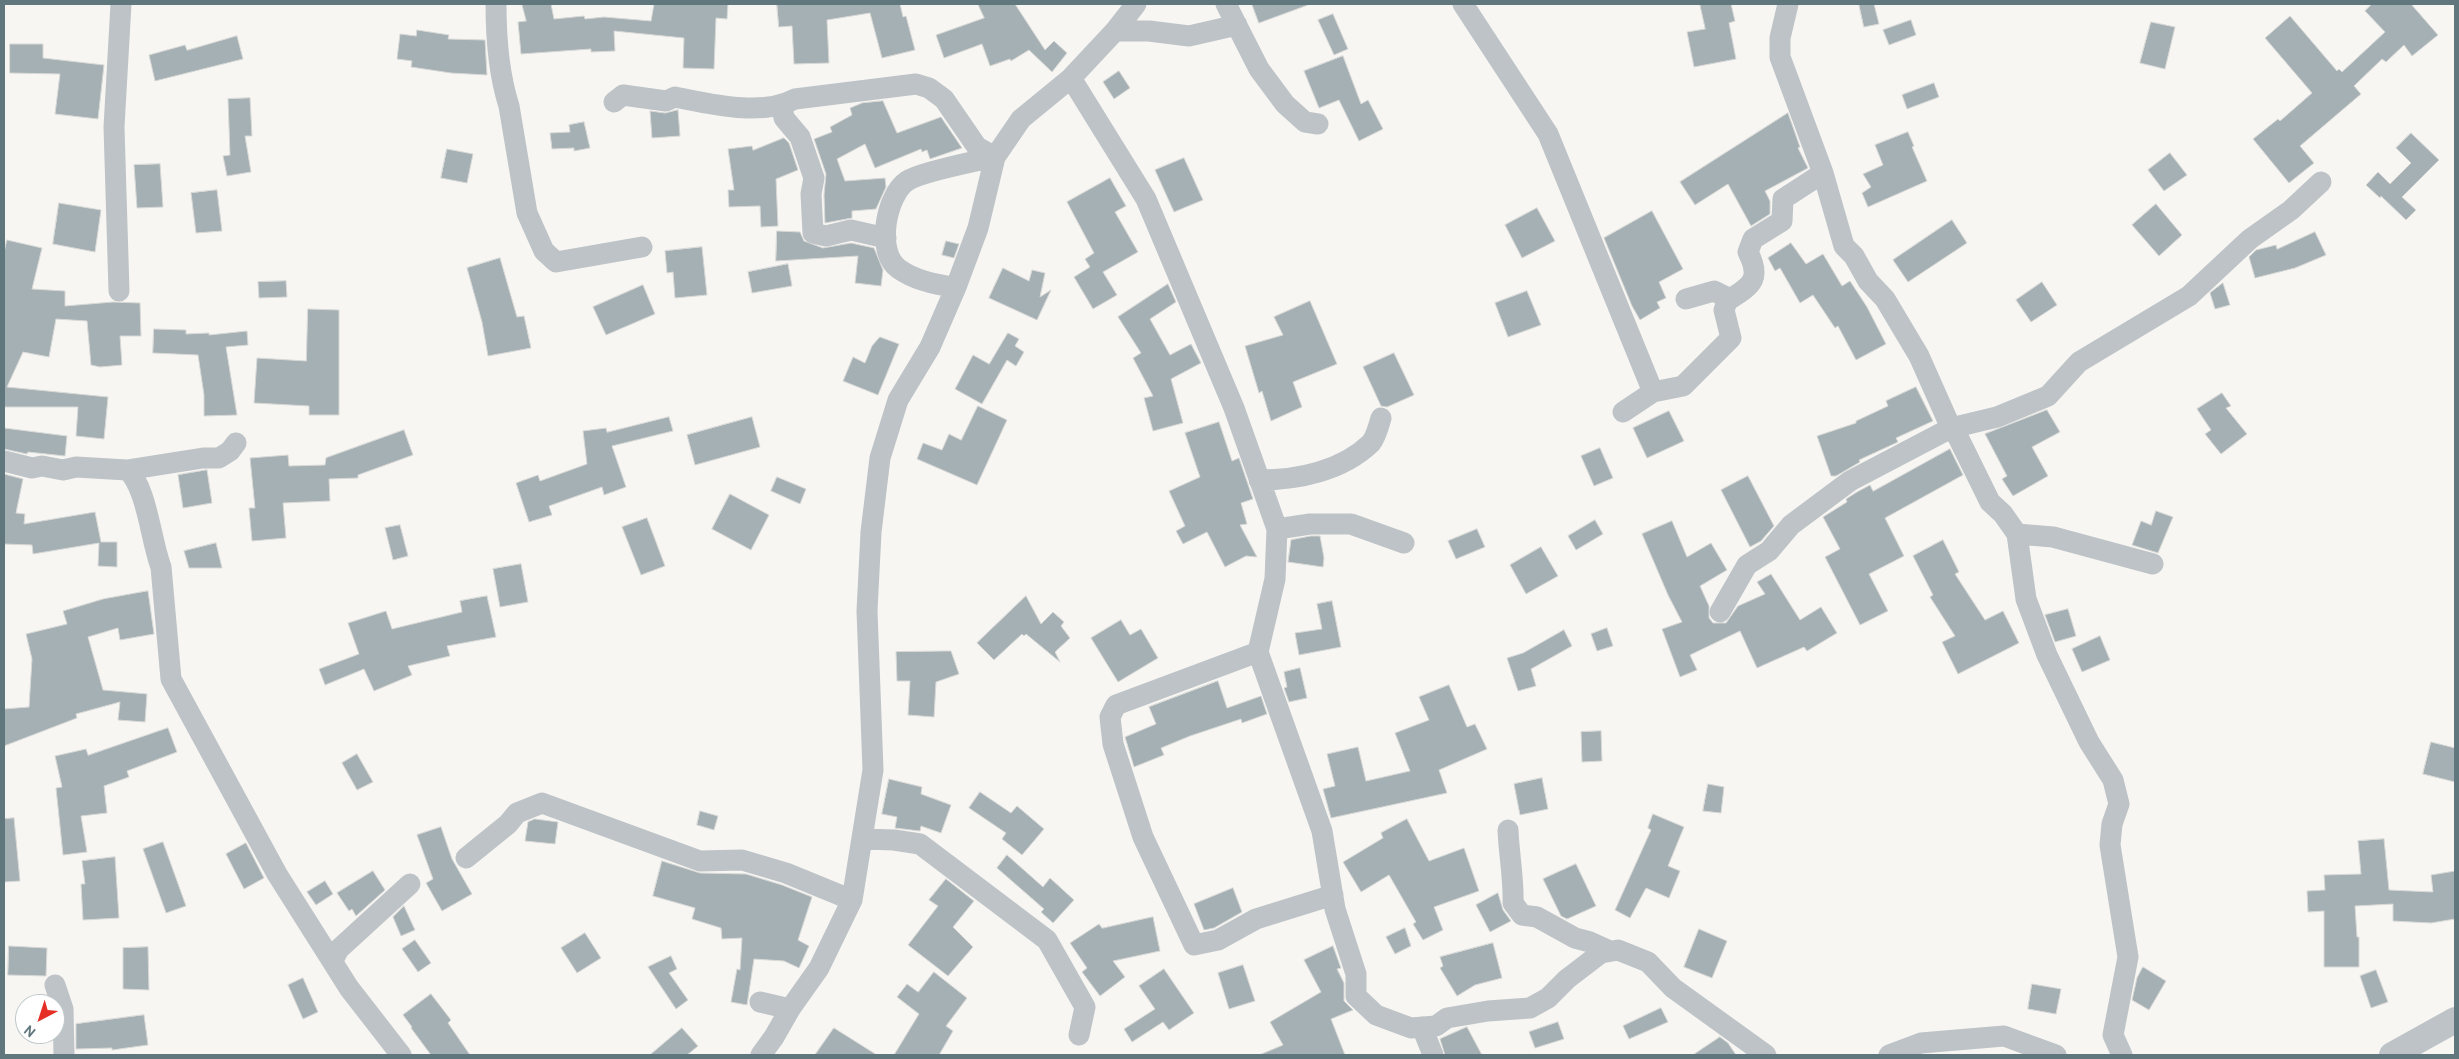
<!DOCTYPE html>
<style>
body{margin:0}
#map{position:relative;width:2459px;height:1059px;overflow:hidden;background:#f7f6f3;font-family:Overpass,sans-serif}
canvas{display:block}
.frame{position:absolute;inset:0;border:5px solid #61777e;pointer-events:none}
.north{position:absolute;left:15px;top:994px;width:50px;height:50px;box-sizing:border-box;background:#fff;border:1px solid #c0c9cb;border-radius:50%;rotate:220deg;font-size:14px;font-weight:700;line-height:20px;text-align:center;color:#61777e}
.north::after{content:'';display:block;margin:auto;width:18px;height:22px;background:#e42e26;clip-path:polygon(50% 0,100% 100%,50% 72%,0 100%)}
</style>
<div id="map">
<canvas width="2459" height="1059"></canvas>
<div class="frame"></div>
<div class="north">N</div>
</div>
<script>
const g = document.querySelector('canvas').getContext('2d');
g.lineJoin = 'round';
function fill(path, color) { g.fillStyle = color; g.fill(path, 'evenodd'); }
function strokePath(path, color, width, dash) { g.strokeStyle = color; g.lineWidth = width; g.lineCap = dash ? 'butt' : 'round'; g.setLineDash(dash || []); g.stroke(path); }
const building = new Path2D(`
 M522 4H551L554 19 584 16 585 19 604 17 651 21 654 4H728L727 19 716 18 714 69 683 68 684 38 614 31 615 51 591 52V49L521 54 518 22 526 21Z
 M777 4H900L903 17 906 16 915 50 882 58 870 13 827 20 829 63 794 64 792 26 779 27Z
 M978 4H1015L1045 50 1054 41 1067 53 1052 72 1029 50 1011 61 1010 59 990 66 982 44 944 58 936 35 984 18Z
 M1252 4H1308V5L1259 23Z
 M1700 4H1731L1735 21 1729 23 1736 59 1694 67 1687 32 1705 29Z
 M1859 4H1874L1879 24 1864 27Z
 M2372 4H2411L2438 35 2412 56 2404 45 2386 62 2382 59 2354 86 2361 94 2300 146 2314 163 2289 183 2253 139 2278 119 2280 121 2312 93 2265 38 2290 16 2337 71 2339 69 2342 72 2385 32 2365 11Z
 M1333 14 1348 49 1334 55 1318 20Z
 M1911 20 1916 35 1889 45 1883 30Z
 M2151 22 2175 27 2165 69 2140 63Z
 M417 30 449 35 448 39 485 40 487 75 451 73 411 67 412 61 397 59 400 34 416 36Z
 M237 36 243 59 155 81 149 55 185 45 187 50Z
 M10 44H43V58L104 65 98 119 55 114 60 74 10 73Z
 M1343 56 1361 104 1368 100 1383 129 1359 141 1339 100 1319 108 1304 71Z
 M1119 71 1130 88 1114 99 1103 82Z
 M1934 83 1939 97 1907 109 1902 95Z
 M250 98 252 136H245L251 172 227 176 223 156 230 155 228 99Z
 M883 101 897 133 941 117 962 148 930 159 927 150 922 152 921 149 875 168 865 144 837 159 845 181 885 178 886 187 876 209 852 211V218L825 223 824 195 826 174 814 139 832 132 830 127 852 115 850 108 862 103Z
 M678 110 680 136 652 138 650 111 665 113Z
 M1788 113 1800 147 1798 148 1808 168 1765 191 1770 201V214L1751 226 1728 184 1695 205 1680 182Z
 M584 122 590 148 574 151V148L552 149 550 133 570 132 569 125Z
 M1908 132 1914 146 1912 147 1927 181 1868 207 1862 193 1871 187 1863 174 1883 165 1875 145Z
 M2411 133 2439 160 2402 197 2416 210 2406 220 2381 196 2380 198 2366 185 2378 172 2390 184 2411 163 2396 148Z
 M784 138 789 143 798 170 776 179 778 226 761 227 760 206 729 207 728 190H734L728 149 752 146 753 150Z
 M447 149 473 154 467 183 441 178Z
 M2170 153 2187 175 2164 191 2148 170Z
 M1184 158 1203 200 1174 212 1155 170Z
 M160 164 163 207 137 208 134 165Z
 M1110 178 1126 206 1115 212 1138 252 1103 272 1117 295 1093 309 1074 277 1090 267 1085 259 1094 253 1067 202Z
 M217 190 222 231 196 233 191 193Z
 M59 203 101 210 95 252 53 244Z
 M2156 204 2182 235 2159 256 2132 225Z
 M1537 208 1555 241 1522 258 1505 225Z
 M1652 211 1683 269 1659 282 1666 298 1657 302 1660 308 1640 320 1632 306 1604 238Z
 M1952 220 1967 243 1908 282 1893 260Z
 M777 231 800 232 804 241 823 248 851 243 874 248 883 270 881 286 855 283 858 256 776 261Z
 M2315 232 2326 255 2295 268 2255 278 2249 257 2256 250 2276 245 2277 249Z
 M7 240 42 248 32 289 65 291V306L113 302 140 303 141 336H120L122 365 100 367 91 365 87 321 56 319 49 357 23 352 7 387 108 397 104 439 76 436 78 407H4V253Z
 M946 241 959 244 954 258 942 255Z
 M1791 243 1806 264 1823 254 1842 286 1850 281 1867 307 1886 344 1856 360 1838 326 1835 328 1813 295 1800 303 1780 268 1775 271 1768 258Z
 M702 247 707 295 675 298 673 272 667 273 665 251Z
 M500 258 517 317 524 316 531 348 488 356 482 322 467 268Z
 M788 264 792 286 752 293 748 272Z
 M1003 268 1029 281 1032 270 1045 273 1040 297 1051 290 1037 320 989 298Z
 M286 281 287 297 259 298 258 282Z
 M2042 282 2057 305 2031 322 2016 300Z
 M2223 283 2230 305 2215 309 2210 293Z
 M1168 284 1176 302 1150 319 1170 355 1191 344 1201 363 1171 379 1183 423 1153 431 1144 398 1153 396 1133 358 1141 353 1118 317Z
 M643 285 655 314 606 335 593 307Z
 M1527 291 1541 325 1508 337 1495 303Z
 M1310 301 1337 364 1293 382 1302 407 1271 421 1262 391 1259 393 1245 346 1283 335 1274 317Z
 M308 309 339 310V415H309V406L254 403 257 358 306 361Z
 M154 329 186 330V334L209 333V335L247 331 248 345 226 347 237 415 204 416V395L198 355 153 353Z
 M1008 333 1019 339 1015 346 1024 352 1016 366 1007 360 982 404 955 389 973 355 989 364Z
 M880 337 899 344 878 395 843 381 853 357 865 363 872 346Z
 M1394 353 1414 395 1387 407 1381 406 1363 367Z
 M1916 387 1933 421 1896 438 1898 442 1859 460 1860 462 1836 476H1831L1817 436 1856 423V421L1888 406 1886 401Z
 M2222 393 2231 406 2226 408 2247 434 2221 454 2205 434 2211 430 2197 409Z
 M978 406 1007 420 977 485 917 459 923 443 942 450 949 434 961 440Z
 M2047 410 2060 432 2032 447 2048 476 2013 496 2002 479 2007 476 1985 434Z
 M1669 411 1684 441 1647 458 1633 428Z
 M669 417 673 431 612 446 626 487 604 495 602 487 549 506 552 515 529 522 516 483 538 475 540 481 587 464 583 431 606 428 607 432Z
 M752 417 760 447 695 465 687 435Z
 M1219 422 1232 461 1239 458 1253 499 1241 503 1247 524 1240 525 1257 557 1246 556 1225 567 1207 532 1183 544 1176 531 1185 526 1169 491 1200 477 1185 433Z
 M4 428 67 436 65 456 28 452 27 454 4 449Z
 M404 430 413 455 358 475V478L329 479 330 501 283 503 286 538 252 541 249 508H255L250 458 288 455 289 466 325 465 326 458Z
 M1600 448 1613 478 1594 486 1581 456Z
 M1950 449 1963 475 1885 518 1904 556 1869 574 1888 611 1860 625 1825 557 1840 549 1823 517 1847 502 1846 499 1857 492 1870 485 1873 491Z
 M207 470 212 503 183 508 178 475Z
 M4 474 23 479 16 513 25 514 24 524 95 512 101 542H117V567L98 566 99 543 33 554 32 545 4 544Z
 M1748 476 1774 526 1761 541 1750 547 1721 490Z
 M777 477 806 489 800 504 771 491Z
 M730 494 769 515 751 550 712 529Z
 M2156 511 2173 517 2158 553 2132 545 2141 521 2151 525Z
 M647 518 665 566 641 575 622 527Z
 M1595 520 1603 534 1576 550 1568 536Z
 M1672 521 1687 557 1711 543 1727 570 1700 586 1709 606V618L1713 623H1726L1738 606 1765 594 1757 582 1771 574 1800 620 1821 607 1837 633 1807 651 1804 647 1757 668 1740 631 1690 655 1697 670 1680 677 1662 629 1682 622 1668 595 1642 534Z
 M400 525 408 556 393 560 385 528Z
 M1477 529 1485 547 1456 559 1448 541Z
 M1311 536H1320L1324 558 1323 567 1288 562 1291 540Z
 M1943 540 1959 572 1955 574 1985 620 2003 611 2019 643 1958 674 1942 642 1955 636 1930 597 1933 595 1913 556Z
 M216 543 222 568H189L184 551Z
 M1541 547 1558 576 1526 594 1510 565Z
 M521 564 528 602 500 607 493 569Z
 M148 591 154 634 120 640 118 628 88 637 103 690 147 694 145 722 118 720 120 702 76 714 77 718 4 746V709L29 707 32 659 26 634 67 624 63 611 103 599Z
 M487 596 496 637 447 646 450 656 408 666 412 675 374 691 364 669 325 685 319 669 359 654 348 623 386 611 392 629 462 612 460 601Z
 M1026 596 1041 624 1053 612 1064 622 1061 626 1070 638 1055 652 1060 662 1026 634 1024 636 1022 634 994 660 977 643Z
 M1332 601 1341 647 1299 655 1295 633 1322 629 1317 604Z
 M2068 609 2076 636 2055 642 2045 615Z
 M1121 620 1130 635 1141 629 1158 658 1118 682 1091 638Z
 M1607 628 1613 646 1597 651 1591 634Z
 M1564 630 1572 646 1531 669 1536 686 1518 691 1507 658 1523 653Z
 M2100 636 2110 660 2082 672 2072 649Z
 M944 651H951L959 674 936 682 934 717 908 715 910 681H897L896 652Z
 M1300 668 1307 698 1289 702 1284 688 1287 687 1284 672Z
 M1218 681 1227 708 1261 696 1267 714 1242 723 1241 719 1190 736 1161 748 1164 755 1134 767 1125 737 1156 724 1149 707Z
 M1449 685 1467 727 1475 724 1487 749 1439 770 1447 793 1331 818 1323 789 1335 786 1327 754 1358 747 1366 781 1410 771 1395 733 1429 720 1419 697Z
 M168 728 177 752 127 771 129 777 104 786 107 813 81 816 87 852 63 855 56 788 62 787 55 756 86 749 88 755Z
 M1601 731 1602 761 1582 762 1581 732Z
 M2431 742 2455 748V782L2423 774Z
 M357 754 373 782 357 790 342 763Z
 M1542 778 1548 809 1520 815 1514 784Z
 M889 779 922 787 921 794 951 805 941 833 921 826 920 831 895 828 897 817 882 814Z
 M1708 784 1724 787 1721 813 1703 811Z
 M980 792 1011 813 1017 806 1044 829 1022 855 1002 839 1006 833 969 808Z
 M700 811 718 816 714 830 697 825Z
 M1653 814 1684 827 1668 866 1680 871 1669 898 1646 888 1630 918 1615 910 1651 830 1648 828Z
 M14 818 20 881 4 882V819Z
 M535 819 558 822 555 844 525 841 528 822Z
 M1407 819 1429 861 1464 848 1479 891 1434 907 1443 930 1423 940 1413 924 1416 922 1389 875 1361 892 1343 862 1383 838 1381 833Z
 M441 827 452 859 472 894 442 911 426 883 433 879 417 835Z
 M2384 839 2389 890 2433 892 2431 875 2455 871V919L2431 923 2393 921V904L2355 906 2357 937H2359V967H2324V911L2308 912 2307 891 2325 890 2324 875 2361 874 2358 841Z
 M163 842 186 906 166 913 143 849Z
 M246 843 264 878 244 889 226 854Z
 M1007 855 1043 887 1050 878 1074 900 1053 923 1041 912 1044 909 997 868Z
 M115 857 119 918 83 920 81 884H85L82 861Z
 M662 861 700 873 746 874 782 885 812 897 798 940 809 946 799 968 784 961 754 959 747 1005 731 1002 737 969 740 970 742 938 722 939 721 928 692 919 695 908 653 896Z
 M1576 864 1596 906 1567 919 1561 916 1543 879Z
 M373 871 385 890 356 916 352 909 349 911 337 893Z
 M946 879 974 901 953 927 973 947 948 976 908 945 938 906 929 900Z
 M325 881 333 894 316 905 307 892Z
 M1233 888 1242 912 1214 928 1204 930 1194 904Z
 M1498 893 1503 910 1511 921 1490 932 1476 905Z
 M404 906 415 930 401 936 393 917Z
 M1153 917 1160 951 1113 961 1125 977 1100 996 1082 972 1087 968 1070 943 1099 924 1102 928Z
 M1405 928 1411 946 1395 954 1386 937Z
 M1699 929 1727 941 1712 978 1684 967Z
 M585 933 601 958 577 973 561 948Z
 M415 940 431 963 418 972 402 949Z
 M1493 943 1502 978 1475 985 1457 996 1440 968 1443 966 1440 957Z
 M9 946 47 948 46 976 8 975Z
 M1333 946 1341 968 1337 969 1344 983V1001L1353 1010 1331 1019 1345 1055H1259L1283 1045 1270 1022 1321 992 1304 960Z
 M148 947 149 990 123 989V948Z
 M671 956 677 969 669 973 688 1000 676 1009 648 967Z
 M1243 965 1255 1001 1229 1009 1218 973Z
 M2143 967 2166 981 2149 1010 2132 1000 2137 978Z
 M1164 969 1194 1013 1169 1030 1163 1022 1132 1042 1124 1029 1155 1009 1139 986Z
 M2376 970 2388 1002 2371 1008 2360 976Z
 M934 972 967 998 946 1026 953 1031 939 1055H894L919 1014 897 997 907 984 918 992Z
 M303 978 318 1012 303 1019 288 985Z
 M2032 984 2061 989 2056 1014 2028 1009Z
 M431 994 451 1020 448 1023 470 1055H431L411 1028 412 1027 403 1015Z
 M1661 1008 1668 1022 1629 1039 1623 1026Z
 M144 1015 148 1045 112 1050V1048L76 1049V1024Z
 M1558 1022 1564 1039 1535 1048 1529 1032Z
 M1467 1027 1482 1055H1445L1440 1039Z
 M682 1028 698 1046 687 1055H650Z
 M834 1028 877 1055H815Z
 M1720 1037 1728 1043 1736 1055H1693Z`);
const minor = new Path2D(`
 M496 4C496 37 499 75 509 106L527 213 544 251 556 262 642 247
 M1226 4 1259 69 1285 104 1305 122 1318 124
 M1463 4 1548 134 1653 392
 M1788 4 1780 38V57L1823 173 1844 246 1854 256 1868 281 1885 299 1919 356 1951 428 1997 417 2048 396 2079 362 2189 296 2250 239 2291 210 2321 182
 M1115 31H1149L1189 36 1237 25
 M1071 78 1146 199 1234 408 1277 529 1275 579 1258 652 1322 831 1335 909 1356 974V996L1376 1015 1411 1028 1436 1026 1447 1018 1488 1011 1530 1008 1548 998 1567 979 1601 953 1618 950 1648 962 1673 988 1766 1055
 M614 102 623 95 666 101 675 97C711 104 762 117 795 99L916 84 929 88 944 99 977 147 995 157
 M782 106 784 118 800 137 814 178 811 194 813 233 826 236 851 230 886 238
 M956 287C936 285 916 281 899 269 875 253 886 195 907 181 920 172 976 161 995 157
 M119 291 114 127 121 4
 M1686 299 1714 291 1730 299C1753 285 1761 278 1748 252L1753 239 1782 221 1783 199 1823 173
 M1623 412 1653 392 1683 386 1731 338 1724 310 1728 299
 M4 461 32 468 42 466 63 470 76 467 127 470 203 458H219L230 451 236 443
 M127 470C147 486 151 542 161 567L171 679 277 874 349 988 401 1055
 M1259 480C1298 480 1342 471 1371 443 1376 437 1379 425 1381 418
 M1277 529 1310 524H1351L1404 543
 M2017 534 2026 599 2047 655 2089 742 2113 780 2119 804 2112 824 2110 845 2128 957 2113 1035 2122 1055
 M1720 612 1747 565 1769 551 1791 525 1850 481 1951 428 1958 437 1990 502 2003 514 2017 534 2053 537 2153 564
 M1258 652 1116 705 1110 717 1113 744 1143 837 1194 945 1218 940 1256 919 1333 895
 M1508 830C1509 855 1514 880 1513 903L1522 915 1537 917 1575 938 1590 942 1610 951
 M863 839 894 840 920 844 1047 940 1085 1007 1079 1035
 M466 858 508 824 517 813 542 803 700 861 742 860 786 873 852 900
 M333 960 339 949 410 884
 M55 985 63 1009 64 1055
 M760 1002 790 1009
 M1422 1027 1433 1055
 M761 1055 774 1037 790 1009 819 968 852 900 873 770 867 611 871 532 880 458 898 400 930 347 956 287 978 228 995 157 1021 119 1071 78 1115 31 1136 4
 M1889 1055 1921 1043 2004 1036 2056 1055`);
const tertiary = new Path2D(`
 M2392 1055 2455 1020`);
fill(building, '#a4b0b3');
strokePath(building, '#d8d8d6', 1);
strokePath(minor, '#bdc3c6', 21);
strokePath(tertiary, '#bdc3c6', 26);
</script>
